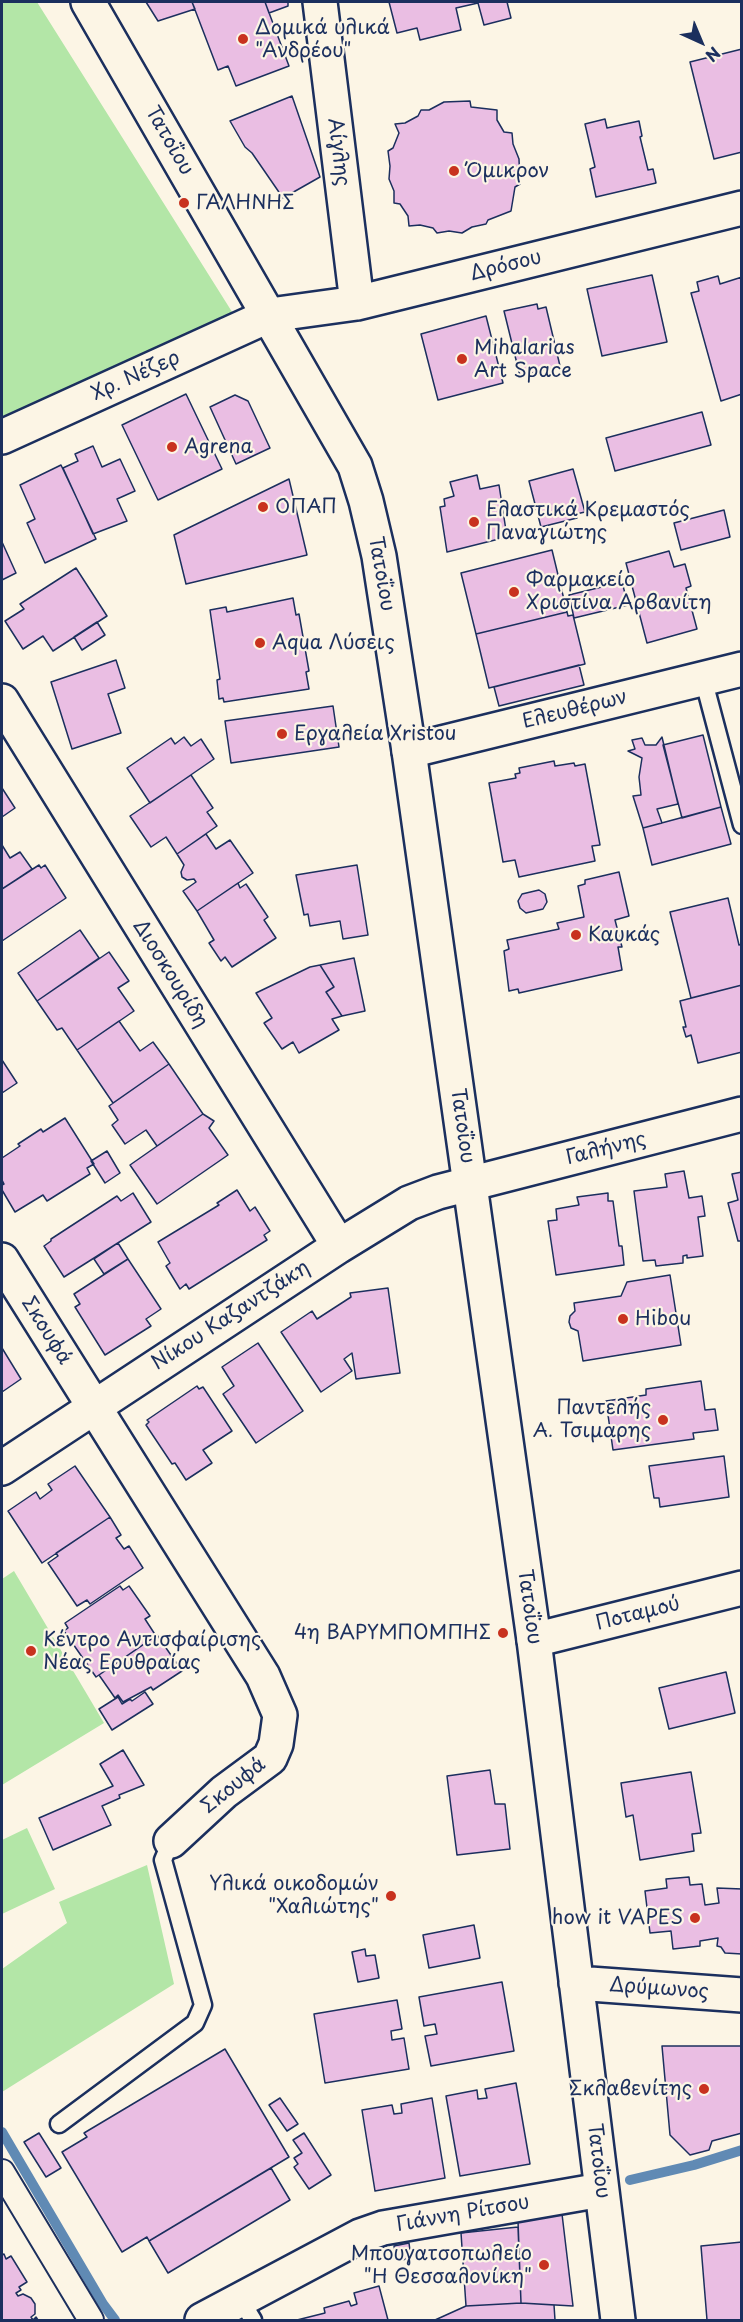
<!DOCTYPE html>
<meta charset="utf-8">
<style>
body{margin:0}
#map{position:relative;width:743px;height:2322px;overflow:hidden;background:#fcf5e5;font-family:"Playpen Sans",sans-serif}
canvas{display:block}
.frame{position:absolute;inset:0;border:3px solid #1b2f5e;pointer-events:none}
.north{position:absolute;left:671px;top:12px;width:60px;height:60px;-webkit-text-stroke:4px #fcf5e5;paint-order:stroke;rotate:136deg;font-size:16px;font-weight:700;line-height:24px;text-align:center;color:#1b2f5e}
.north::after{content:'';display:block;margin:auto;width:21px;height:27px;background:#1b2f5e;clip-path:polygon(50% 0,100% 100%,50% 72%,0 100%)}
</style>
<div id="map">
<canvas width="743" height="2322"></canvas>
<div class="frame"></div>
<div class="north">N</div>
</div>
<script>
const g = document.querySelector('canvas').getContext('2d');
g.lineJoin = 'round';
function fill(path, color) { g.fillStyle = color; g.fill(path, 'evenodd'); }
function strokePath(path, color, width, dash) { g.strokeStyle = color; g.lineWidth = width; g.lineCap = dash ? 'butt' : 'round'; g.setLineDash(dash || []); g.stroke(path); }
function write(font, color, halo, rows, align = 'center') {
  g.font = font + ' "Playpen Sans",sans-serif'; g.lineWidth = 4.5; g.setLineDash([]); g.textBaseline = 'middle'; g.strokeStyle = halo; g.fillStyle = color; for (const [text, x, y, turn = 0] of rows) {
    g.save(); g.translate(x, y); g.rotate((+turn || 0) * Math.PI / 180); g.textAlign = isNaN(turn) ? turn : align; if (halo) g.strokeText(text, 0, 0); g.fillText(text, 0, 0); g.restore();
  }
}
const green = new Path2D(`
 M2 2H37L234 315 2 418Z
 M14 1571 104 1723 2 1785V1579Z
 M27 1828 55 1889 2 1914V1840Z
 M147 1865 174 1984 2 2092V1969L67 1923 59 1902Z`);
const stream = new Path2D(`
 M2 2132 103 2304 115 2320
 M630 2180 694 2165 742 2150`);
const building = new Path2D(`
 M146 2H192L195 9 158 21Z
 M192 2H265L289 66 236 86 228 66 218 70Z
 M265 2H288V6L269 13Z
 M389 2H507L511 18 484 25 478 3 456 8 461 30 420 40 417 28 397 33Z
 M742 49V152L714 159 690 62Z
 M292 96 320 177 283 198 252 153 245 147 230 121Z
 M470 101 471 107 497 110V120L504 132 512 133 513 144 519 159 520 184 515 187 511 211 488 220 486 224 472 227 462 233 449 231 437 233 433 228 420 225 409 226 408 216 400 204 394 203V191L389 179 390 166 388 151 393 148 399 133 395 124 405 123 418 116 421 110H429L444 102Z
 M605 119 607 128 639 121 642 136 640 137 648 170 653 169 656 183 596 197 590 169 595 167 585 124Z
 M652 275 667 342 602 356 587 289Z
 M718 276 720 284 742 277V394L721 401 691 293 699 291 697 282Z
 M537 304 538 309 546 307 560 366 520 376 504 311Z
 M486 316 503 383 438 400 421 334Z
 M186 394 222 469 158 500 122 425Z
 M235 395 248 401 270 448 236 464 210 407Z
 M702 412 711 445 615 471 606 438Z
 M93 446 102 467 120 459 135 491 117 499 127 521 93 534 63 468 78 461 75 454Z
 M61 465 96 539 45 563 27 523 35 519 20 485Z
 M573 469 585 512 576 514 577 518 541 527 529 481Z
 M477 475 480 489 499 485 507 537 447 552 440 507 445 506 444 499 454 496 450 482Z
 M289 479 307 555 186 584 174 535Z
 M724 510 730 537 681 550 674 523Z
 M2 542 16 573 2 580Z
 M552 550 567 612 476 634 461 573Z
 M669 551 674 567 685 564 691 586 686 588 697 629 647 643 626 563Z
 M76 568 107 616 53 651 43 636 23 649 5 621 24 609 20 604Z
 M622 582 628 605 574 618 569 595Z
 M293 598 296 615 299 614 309 671 306 672 309 689 224 702 223 698 219 699 217 680 220 679 210 610 226 607 227 612Z
 M567 612 568 616 573 615 585 664 489 688 476 634Z
 M97 622 105 635 82 650 74 637Z
 M116 660 125 688 108 694 121 733 72 749 51 682Z
 M579 665 584 685 499 706 494 687Z
 M333 706 339 747 231 763 225 721Z
 M703 735 721 807 682 818 663 745Z
 M184 737 191 746 201 739 214 759 150 803 127 768 171 738 175 744Z
 M662 737 678 804 657 809 662 823 643 828 633 796 641 795 639 777 642 758 628 751 635 749 632 740 642 738 645 745H656Z
 M554 761 555 766 574 763 575 766 585 764 600 845 592 846 595 861 519 877 515 860 503 862 489 783 516 778 515 774 520 773 519 768Z
 M191 775 213 808 207 812 217 826 177 854 166 837 151 847 130 816Z
 M2 788 15 808 2 817Z
 M721 807 731 844 652 865 643 828Z
 M206 834 216 849 230 840 253 873 197 911 183 891 196 882 194 879 187 880 182 877 181 872 184 865 177 854Z
 M2 845 10 858 20 852 32 869 2 889Z
 M39 865 41 868 45 865 66 898 2 941V889Z
 M357 865 368 935 343 939 340 921 310 926 308 914 304 915 296 875Z
 M619 872 629 916 615 920 622 947H618L622 970 519 993 518 989 509 991 504 951 509 949 507 940 559 929 557 923 584 917 578 886 585 884V880Z
 M238 883 240 888 246 884 268 917 264 920 276 938 232 967 225 957 221 961 209 943 214 940 197 911Z
 M539 890 545 894 547 902 543 909 526 913 520 908 518 901 522 894Z
 M728 898 739 945 742 944V985L691 998 670 912Z
 M80 930 99 958 37 1001 18 973Z
 M109 952 129 981 118 988 134 1011 77 1050 62 1028 57 1030 37 1001Z
 M354 958 365 1011 342 1016 326 992 334 987 320 965Z
 M320 965 334 987 326 992 342 1016 332 1019 339 1030 299 1053 293 1042 282 1049 264 1023 272 1018 256 993 310 967Z
 M742 985V1052L698 1063 691 1035 686 1037 683 1027H686L680 1001Z
 M119 1021 140 1051 153 1042 169 1064 113 1103 77 1050Z
 M2 1060 17 1083 2 1093Z
 M169 1064 203 1114 157 1146 146 1130 125 1144 112 1125 118 1120 109 1106Z
 M203 1114 214 1121 209 1128 228 1155 157 1204 130 1165Z
 M65 1118 94 1164 87 1168 90 1174 47 1201 43 1195 15 1212 2 1190V1185L4 1184 2 1180V1158L20 1146 18 1144 41 1129 43 1132Z
 M107 1151 120 1173 105 1183 91 1161Z
 M684 1171 689 1198 702 1196 705 1216 698 1217 703 1256 687 1258V1255L683 1256V1263L656 1266 655 1260 643 1261 634 1191 667 1187 665 1174Z
 M742 1172V1242L741 1241H738L728 1203 738 1200 732 1174Z
 M237 1190 250 1211 255 1207 270 1231 264 1235 267 1240 189 1289 186 1284 180 1289 166 1266 170 1263 158 1242 219 1205 217 1203Z
 M133 1193 151 1222 64 1277 44 1246 51 1241V1239L117 1196 121 1201Z
 M608 1193V1201H613L619 1246H622L624 1265 556 1275 548 1221 557 1220 556 1209 579 1205 577 1197Z
 M118 1243 128 1259 104 1274 94 1259Z
 M128 1259 161 1309 146 1319 151 1326 105 1355 75 1307 80 1304 74 1294Z
 M670 1275 681 1345 583 1361 578 1331 571 1328 569 1322 570 1316 575 1311 574 1303 621 1296 627 1282Z
 M388 1288 400 1373 356 1379 352 1353 344 1359 352 1371 321 1392 281 1332 312 1311 317 1319 351 1297 350 1293Z
 M258 1343 303 1411 256 1443 223 1394 234 1386 222 1367Z
 M2 1348 21 1379 2 1392Z
 M701 1381 705 1410 715 1409 718 1430 693 1433 694 1439 613 1450 606 1401 646 1395V1389Z
 M197 1386 199 1389 203 1387 232 1431 203 1450 212 1463 186 1480 175 1463 172 1464 146 1425 149 1422 147 1420Z
 M724 1456 729 1497 660 1507 659 1498H654L649 1466Z
 M75 1466 110 1517 42 1563 8 1511 36 1492 40 1499 52 1490 48 1484Z
 M110 1517 121 1535 116 1538 124 1549 129 1546 143 1568 90 1604 87 1600 77 1606 48 1563 58 1556 56 1553Z
 M120 1586 123 1590 129 1586 150 1616 145 1619 156 1636 96 1677 64 1631 68 1628 65 1623Z
 M157 1635 182 1671 153 1690 151 1687 123 1702 118 1695 115 1698 99 1675Z
 M726 1672 735 1713 669 1729 659 1688Z
 M145 1692 153 1704 112 1730 99 1709 118 1697 122 1704 130 1699 132 1701Z
 M123 1750 144 1785 119 1795 120 1798 102 1806 111 1825 53 1850 39 1818 113 1786 100 1764Z
 M490 1770 495 1804H505L510 1849 457 1855 447 1776Z
 M691 1772 701 1833 692 1834 694 1851 640 1860 633 1815 626 1817 621 1783Z
 M689 1877 690 1885 702 1884 705 1905 719 1903 717 1888 742 1889V1954L725 1953 721 1947 717 1946 718 1938 700 1941V1946L673 1949 671 1931 650 1933 645 1891 667 1888 666 1879Z
 M474 1925 480 1958 429 1968 423 1935Z
 M365 1949 366 1956 375 1955 379 1978 358 1982 352 1952Z
 M502 1982 514 2051 431 2066 425 2036 437 2034 435 2024 424 2026 419 1997Z
 M397 2000 402 2029 391 2031 392 2040 404 2038 409 2069 325 2083 314 2014Z
 M662 2046H742V2133L712 2141 709 2150 690 2155 670 2135Z
 M225 2049 289 2157 149 2241 147 2237 122 2252 62 2152 87 2137 84 2133Z
 M516 2083 530 2164 460 2176 446 2096 477 2090 478 2099 487 2098 485 2089Z
 M280 2098 298 2124 287 2131 269 2105Z
 M432 2098 445 2178 375 2191 362 2110 392 2105 394 2114 402 2113 401 2104Z
 M39 2133 61 2168 46 2177 24 2142Z
 M304 2133 331 2175 309 2189 294 2167 298 2164 294 2158 302 2153 293 2140Z
 M271 2168 290 2200 168 2273 149 2241Z
 M562 2214 573 2306 521 2303 518 2221Z
 M518 2227 521 2303 466 2306 461 2233Z
 M742 2242V2320H707L701 2246Z
 M409 2243 411 2258 397 2261 394 2246Z
 M4 2254 6 2259 11 2256 27 2282 19 2287 21 2290 16 2293 18 2296 23 2294 31 2298 35 2304V2314L31 2317 33 2320 36 2317 38 2320H2V2255Z
 M379 2286 388 2320H297L325 2313 324 2308 349 2301 351 2306 357 2304 354 2293Z
 M521 2303 554 2305 555 2320H435L466 2306Z`);
const service = new Path2D(`
 M703 678 742 825
 M59 2124 195 2023 203 2005 163 1860 171 1841
 M241 2300 253 2320`);
const pedestrian = new Path2D(`
 M2 2172 91 2320`);
const minor = new Path2D(`
 M320 2 357 303
 M2 437 270 315 357 303 742 208
 M2 701 339 1246
 M409 751 742 669
 M2 1260 263 1676 280 1715 276 1744 270 1758 224 1792 171 1841
 M2 1468 339 1246 409 1203 438 1192 742 1114
 M534 1640 742 1588
 M202 2320 360 2236 383 2228 601 2190`);
const secondary = new Path2D(`
 M88 2 355 466 366 501 379 556 409 751 534 1640 618 2320
 M576 1983 742 1995`);
const markers = [
 [243,39,6,"#c8321e"],
 [454,171,6,"#c8321e"],
 [184,203,6,"#c8321e"],
 [462,359,6,"#c8321e"],
 [172,447,6,"#c8321e"],
 [263,507,6,"#c8321e"],
 [474,522,6,"#c8321e"],
 [514,592,6,"#c8321e"],
 [260,643,6,"#c8321e"],
 [282,734,6,"#c8321e"],
 [576,935,6,"#c8321e"],
 [623,1319,6,"#c8321e"],
 [663,1420,6,"#c8321e"],
 [503,1633,6,"#c8321e"],
 [31,1651,6,"#c8321e"],
 [391,1896,6,"#c8321e"],
 [695,1918,6,"#c8321e"],
 [704,2089,6,"#c8321e"],
 [544,2265,6,"#c8321e"]
];
const poiNames = [
 ["Δομικά υλικά",255,28],
 ["\"Ανδρέου\"",255,51],
 ["Όμικρον",466,171],
 ["ΓΑΛΗΝΗΣ",196,203],
 ["Mihalarias",474,348],
 ["Art Space",474,371],
 ["Agrena",184,447],
 ["ΟΠΑΠ",275,507],
 ["Ελαστικά Κρεμαστός",486,510],
 ["Παναγιώτης",486,533],
 ["Φαρμακείο",526,580],
 ["Χριστίνα Αρβανίτη",526,603],
 ["Aqua Λύσεις",272,643],
 ["Εργαλεία Xristou",294,734],
 ["Καυκάς",588,935],
 ["Hibou",635,1319],
 ["Παντελής",651,1408,"right"],
 ["Α. Τσιμαρης",651,1431,"right"],
 ["4η ΒΑΡΥΜΠΟΜΠΗΣ",491,1633,"right"],
 ["Κέντρο Αντισφαίρισης",43,1640],
 ["Νέας Ερυθραίας",43,1663],
 ["Υλικά οικοδομών",379,1884,"right"],
 ["\"Χαλιώτης\"",379,1907,"right"],
 ["how it VAPES",683,1918,"right"],
 ["Σκλαβενίτης",692,2089,"right"],
 ["Μπουγατσοπωλείο",532,2254,"right"],
 ["\"Η Θεσσαλονίκη\"",532,2277,"right"]
];
const streetNames = [
 ["Τατοΐου",169,141,60],
 ["Αίγλης",338,152,83],
 ["Δρόσου",506,266,-14],
 ["Χρ. Νέζερ",136,376,-24],
 ["Τατοΐου",381,574,80],
 ["Ελευθέρων",575,710,-14],
 ["Διοσκουρίδη",170,974,58],
 ["Τατοΐου",462,1126,82],
 ["Γαλήνης",606,1149,-14],
 ["Νίκου Καζαντζάκη",231,1316,-33],
 ["Σκουφά",46,1331,58],
 ["Τατοΐου",529,1607,82],
 ["Ποταμού",638,1614,-14],
 ["Σκουφά",234,1786,-39],
 ["Δρύμωνος",659,1989,4],
 ["Τατοΐου",598,2161,83],
 ["Γιάννη Ρίτσου",463,2214,-10]
];
fill(green, '#b3e6a7');
strokePath(stream, '#608ab4', 10);
fill(building, '#eabee3');
strokePath(building, '#1b2f5e', 1.5);
strokePath(service, '#1b2f5e', 21);
strokePath(pedestrian, '#1b2f5e', 28);
strokePath(minor, '#1b2f5e', 38);
strokePath(secondary, '#1b2f5e', 38);
strokePath(service, '#fcf5e5', 16);
strokePath(pedestrian, '#fcf5e5', 24);
strokePath(minor, '#fcf5e5', 33);
strokePath(secondary, '#fcf5e5', 33);
for (const [x, y, r, color] of markers) { const dot = new Path2D(); dot.arc(x, y, r, 0, 2 * Math.PI); g.fillStyle = color; g.fill(dot); strokePath(dot, '#fcf5e5', 2); }
write('20px', '#1b2f5e', '#fcf5e5', poiNames, 'left');
write('20px', '#1b2f5e', '#fcf5e5', streetNames);
</script>
